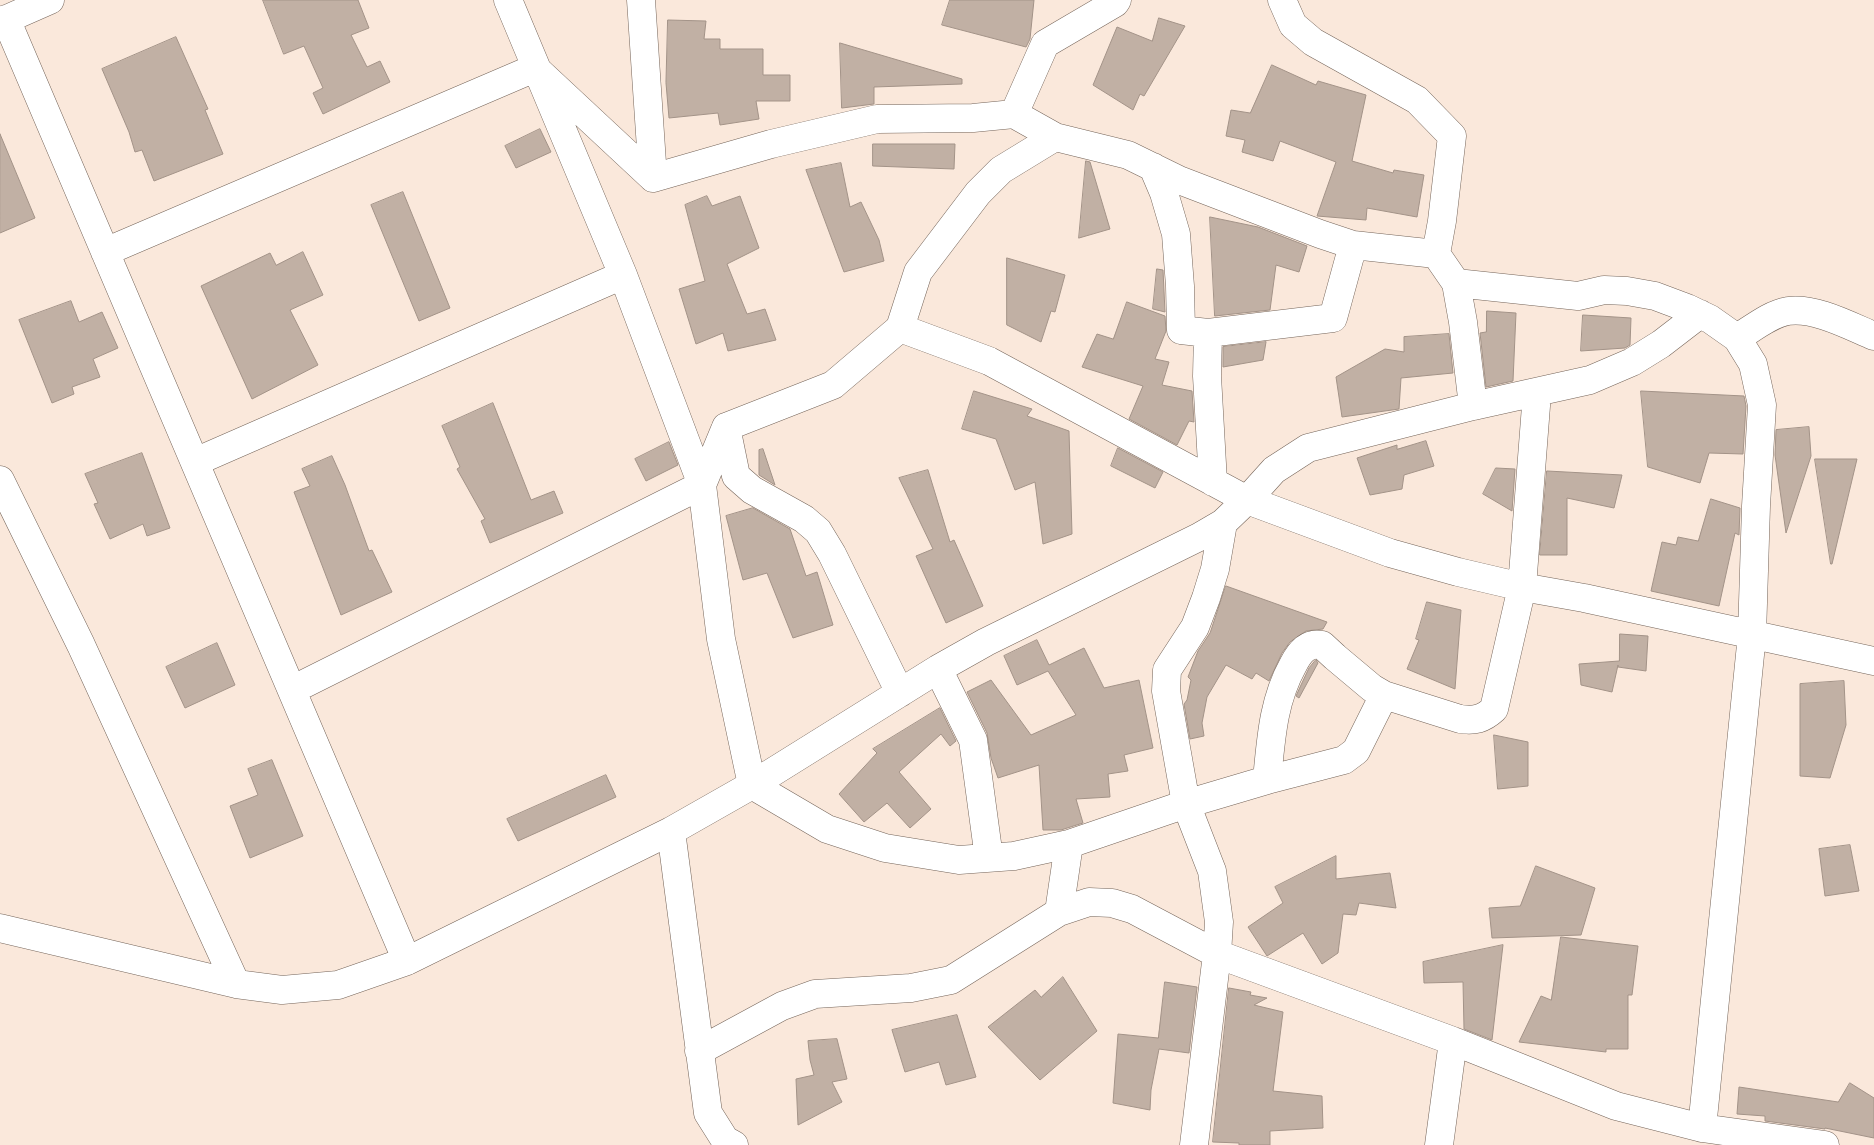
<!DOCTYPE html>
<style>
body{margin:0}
canvas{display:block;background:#fae8db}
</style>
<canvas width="1874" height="1145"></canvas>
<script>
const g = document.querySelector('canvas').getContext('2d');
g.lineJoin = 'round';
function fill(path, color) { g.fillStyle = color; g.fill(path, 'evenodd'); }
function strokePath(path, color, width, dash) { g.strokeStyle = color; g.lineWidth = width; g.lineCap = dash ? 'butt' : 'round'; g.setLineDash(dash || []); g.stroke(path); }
const building = new Path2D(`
 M263 0H358L369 28 351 35 367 67 380 61 390 82 323 114 313 93 323 88 304 46 284 54Z
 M950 0H1034L1030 39 1026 47 942 25Z
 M1159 18 1185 26 1144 96 1140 94 1133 110 1093 85 1117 27 1152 41Z
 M668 20 706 21 704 39H720V49H763V75H790V101H756L759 119 720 125 718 113 669 118 666 83Z
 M176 37 208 109 205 110 223 154 154 181 142 150 135 152 129 132 102 69Z
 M840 43 962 79V84L874 87V104L842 108Z
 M1272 65 1316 85 1318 81 1366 95 1352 161 1393 173 1394 170 1424 175 1417 217 1367 208 1366 220 1317 216 1336 162 1280 141 1273 161 1242 152 1245 140 1226 136 1231 110 1250 113Z
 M540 129 551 152 516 168 505 146Z
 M0 134 35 218 0 233Z
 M873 144H955L954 169 873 166Z
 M1086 161 1090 162 1110 229 1079 238Z
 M841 163 850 207 861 202 879 240 884 261 844 272 806 170Z
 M403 192 450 308 419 321 371 205Z
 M707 196 712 206 740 196 759 248 727 264 747 314 765 309 776 340 728 351 723 333 696 344 679 289 705 281 685 205Z
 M1210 217 1258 227 1307 246 1299 272 1276 265 1270 310 1215 316Z
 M303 252 323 295 290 310 318 365 252 399 201 286 270 253 276 265Z
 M1007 258 1065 275 1055 312 1051 311 1041 342 1007 325Z
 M1157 269 1163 270 1165 312 1153 309Z
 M71 301 79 322 102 312 118 348 93 359 100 377 72 387 74 394 52 403 19 320Z
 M1127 302 1165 316 1166 331 1155 359 1169 362 1162 385 1192 391 1194 422 1189 421 1177 445 1129 419 1143 386 1082 367 1097 334 1113 339Z
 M1487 311 1516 313 1513 381 1486 387 1480 333 1486 332Z
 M1583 315 1631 318 1630 345 1625 348 1581 351Z
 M1449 334 1453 373 1401 378 1399 409 1342 417 1336 377 1385 349 1404 352V337Z
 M1266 342 1263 360 1223 367V347Z
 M974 391 1032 409 1027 416 1069 431 1072 534 1043 544 1035 482 1015 490 996 439 962 429Z
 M1641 391 1744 396 1746 406 1743 454 1709 453 1700 483 1648 467Z
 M493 403 531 500 554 491 563 513 490 543 481 521 485 519 457 469 460 467 442 426Z
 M1809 427 1811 456 1786 533 1775 455 1776 430Z
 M1426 441 1434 466 1404 475 1402 489 1370 495 1357 458 1397 445V449Z
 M669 442 678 465 646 481 635 459Z
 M1118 448 1163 472 1155 488 1111 466Z
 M763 449 775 485 759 475V450Z
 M142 453 170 528 147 536 143 524 110 539 94 504 98 503 85 474Z
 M332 456 345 485 369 551 372 550 392 592 341 615 294 492 310 486 302 469Z
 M1815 459H1857L1832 564H1831Z
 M1496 468 1515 469 1512 511 1483 494Z
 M928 470 950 542 954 540 983 606 946 623 916 556 933 549 899 478Z
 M1547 471 1622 475 1614 508 1567 498V555H1540Z
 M1711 499 1740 508 1739 535 1735 533 1719 606 1651 591 1662 542 1676 545 1678 537 1698 541Z
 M753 508 790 529 806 576 817 572 833 625 793 638 767 573 743 580 726 516Z
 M1226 586 1327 622 1323 629 1306 631 1290 642 1282 653 1269 681 1256 673 1252 679 1226 665 1207 697 1202 723 1204 736 1190 739 1184 704 1187 700 1191 680 1188 677 1198 651 1210 633Z
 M1427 602 1461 610 1455 689 1407 669 1419 640 1416 639Z
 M1620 634 1648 636 1646 671 1618 667V665L1612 692 1581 685 1579 664 1619 661Z
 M1037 640 1049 665 1084 648 1104 688 1139 680 1153 748 1124 755 1128 771 1108 774 1110 797 1076 799 1083 823 1061 830H1043L1039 765 998 778 991 758 987 733 967 692 991 680 1031 735 1076 715 1048 671 1017 685 1004 656Z
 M217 643 235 685 185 708 166 667Z
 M1316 660 1318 663 1299 698 1296 696 1301 685 1309 668Z
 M1844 681 1846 725 1830 778 1800 776V684Z
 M940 708 956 741 950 746 941 734 899 772 931 809 910 828 887 803 864 822 839 794 877 753 873 749Z
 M1494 735 1528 742V786L1498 789Z
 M272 760 303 836 250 858 230 806 258 795 248 769Z
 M606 775 616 797 518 841 507 819Z
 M1850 845 1859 891 1825 896 1819 849Z
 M1336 856V879L1390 873 1396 908 1359 903 1356 915 1343 914 1338 953 1322 964 1303 933 1267 956 1248 927 1283 903 1275 887Z
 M1536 866 1595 888 1581 935 1492 938 1489 908 1520 906Z
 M1561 937 1638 946 1632 995H1628V1049H1606V1052L1519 1042 1541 996 1551 1000Z
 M1503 945 1492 1040 1464 1029 1463 982 1424 983 1423 962Z
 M1063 977 1097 1031 1040 1080 988 1027 1035 990 1041 997Z
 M1165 982 1197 987 1189 1053 1159 1049 1151 1090 1150 1110 1113 1103 1118 1034 1158 1038Z
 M1229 988 1251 992 1250 995 1267 998 1254 1005 1283 1012 1273 1091 1322 1096 1323 1128 1270 1131V1145H1239V1143L1213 1142Z
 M957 1015 976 1077 946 1085 939 1062 905 1072 892 1030Z
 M837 1039 847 1079 832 1082 842 1102 798 1125 796 1079 814 1075 810 1060 808 1041Z
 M1850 1083 1874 1098V1138L1825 1128V1129L1765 1121V1116L1737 1114 1739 1087 1838 1102Z`);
const minor = new Path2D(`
 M508 0 623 275 702 485 721 639 752 785 827 829 885 848 959 860 1014 856 1069 844 1186 804 1267 780 1344 760 1356 751 1384 695
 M641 0 653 178
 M1282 0 1293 25 1313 42 1417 100 1452 136 1442 221 1436 254 1456 283 1463 322 1473 406
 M6 19 407 961
 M0 22 50 0
 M1014 114 1045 44 1115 3 1117 0
 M1153 167 1164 193 1176 234 1180 286 1181 330 1208 333 1333 318 1353 245
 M105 252 535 68 653 178 771 144 877 119 973 118 1014 114 1055 137 1128 155 1179 180 1320 234 1353 245 1436 254
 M1456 283 1578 296 1604 290 1627 291 1655 296 1687 308 1710 319 1737 338 1753 364 1762 405 1756 506 1752 635 1702 1128
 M900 328 989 361 1247 500 1390 553 1458 572 1522 587 1584 598 1874 661
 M1208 333 1207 376 1213 482
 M1737 338C1752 329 1770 314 1788 311 1815 307 1850 326 1874 336
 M726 427 736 476 752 490 804 519 818 531 832 554 900 693
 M195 462 623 275
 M0 480 81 645 236 984
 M938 669 973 740 989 858
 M292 690 702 485 726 427 833 385 900 328 918 272 978 193 1001 170 1055 137
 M1267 780C1271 739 1273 701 1293 665 1299 653 1307 642 1322 645L1335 657 1372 688 1384 695 1460 719C1475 721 1483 719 1494 709L1522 587 1537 393
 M671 831 708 1113 725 1140 734 1145
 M1059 912 1069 844
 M0 928 236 984 282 990 338 985 407 961 671 831 752 785 938 669 986 642 1199 537 1223 523 1247 500 1274 470 1308 448 1473 406 1590 380 1632 362 1661 344 1700 314
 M699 1051 782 1006 815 994 911 988 951 980 1059 912 1089 902 1112 903 1132 909 1217 954 1453 1041 1616 1106 1702 1128 1825 1145
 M1194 1145 1217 954 1219 922 1212 871 1186 804 1166 691 1167 670 1195 627 1206 598 1215 569 1223 523
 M1439 1145 1453 1041`);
fill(building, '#c1b0a4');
strokePath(building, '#a39388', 1);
strokePath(minor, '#75655a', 29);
strokePath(minor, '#fff', 28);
</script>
